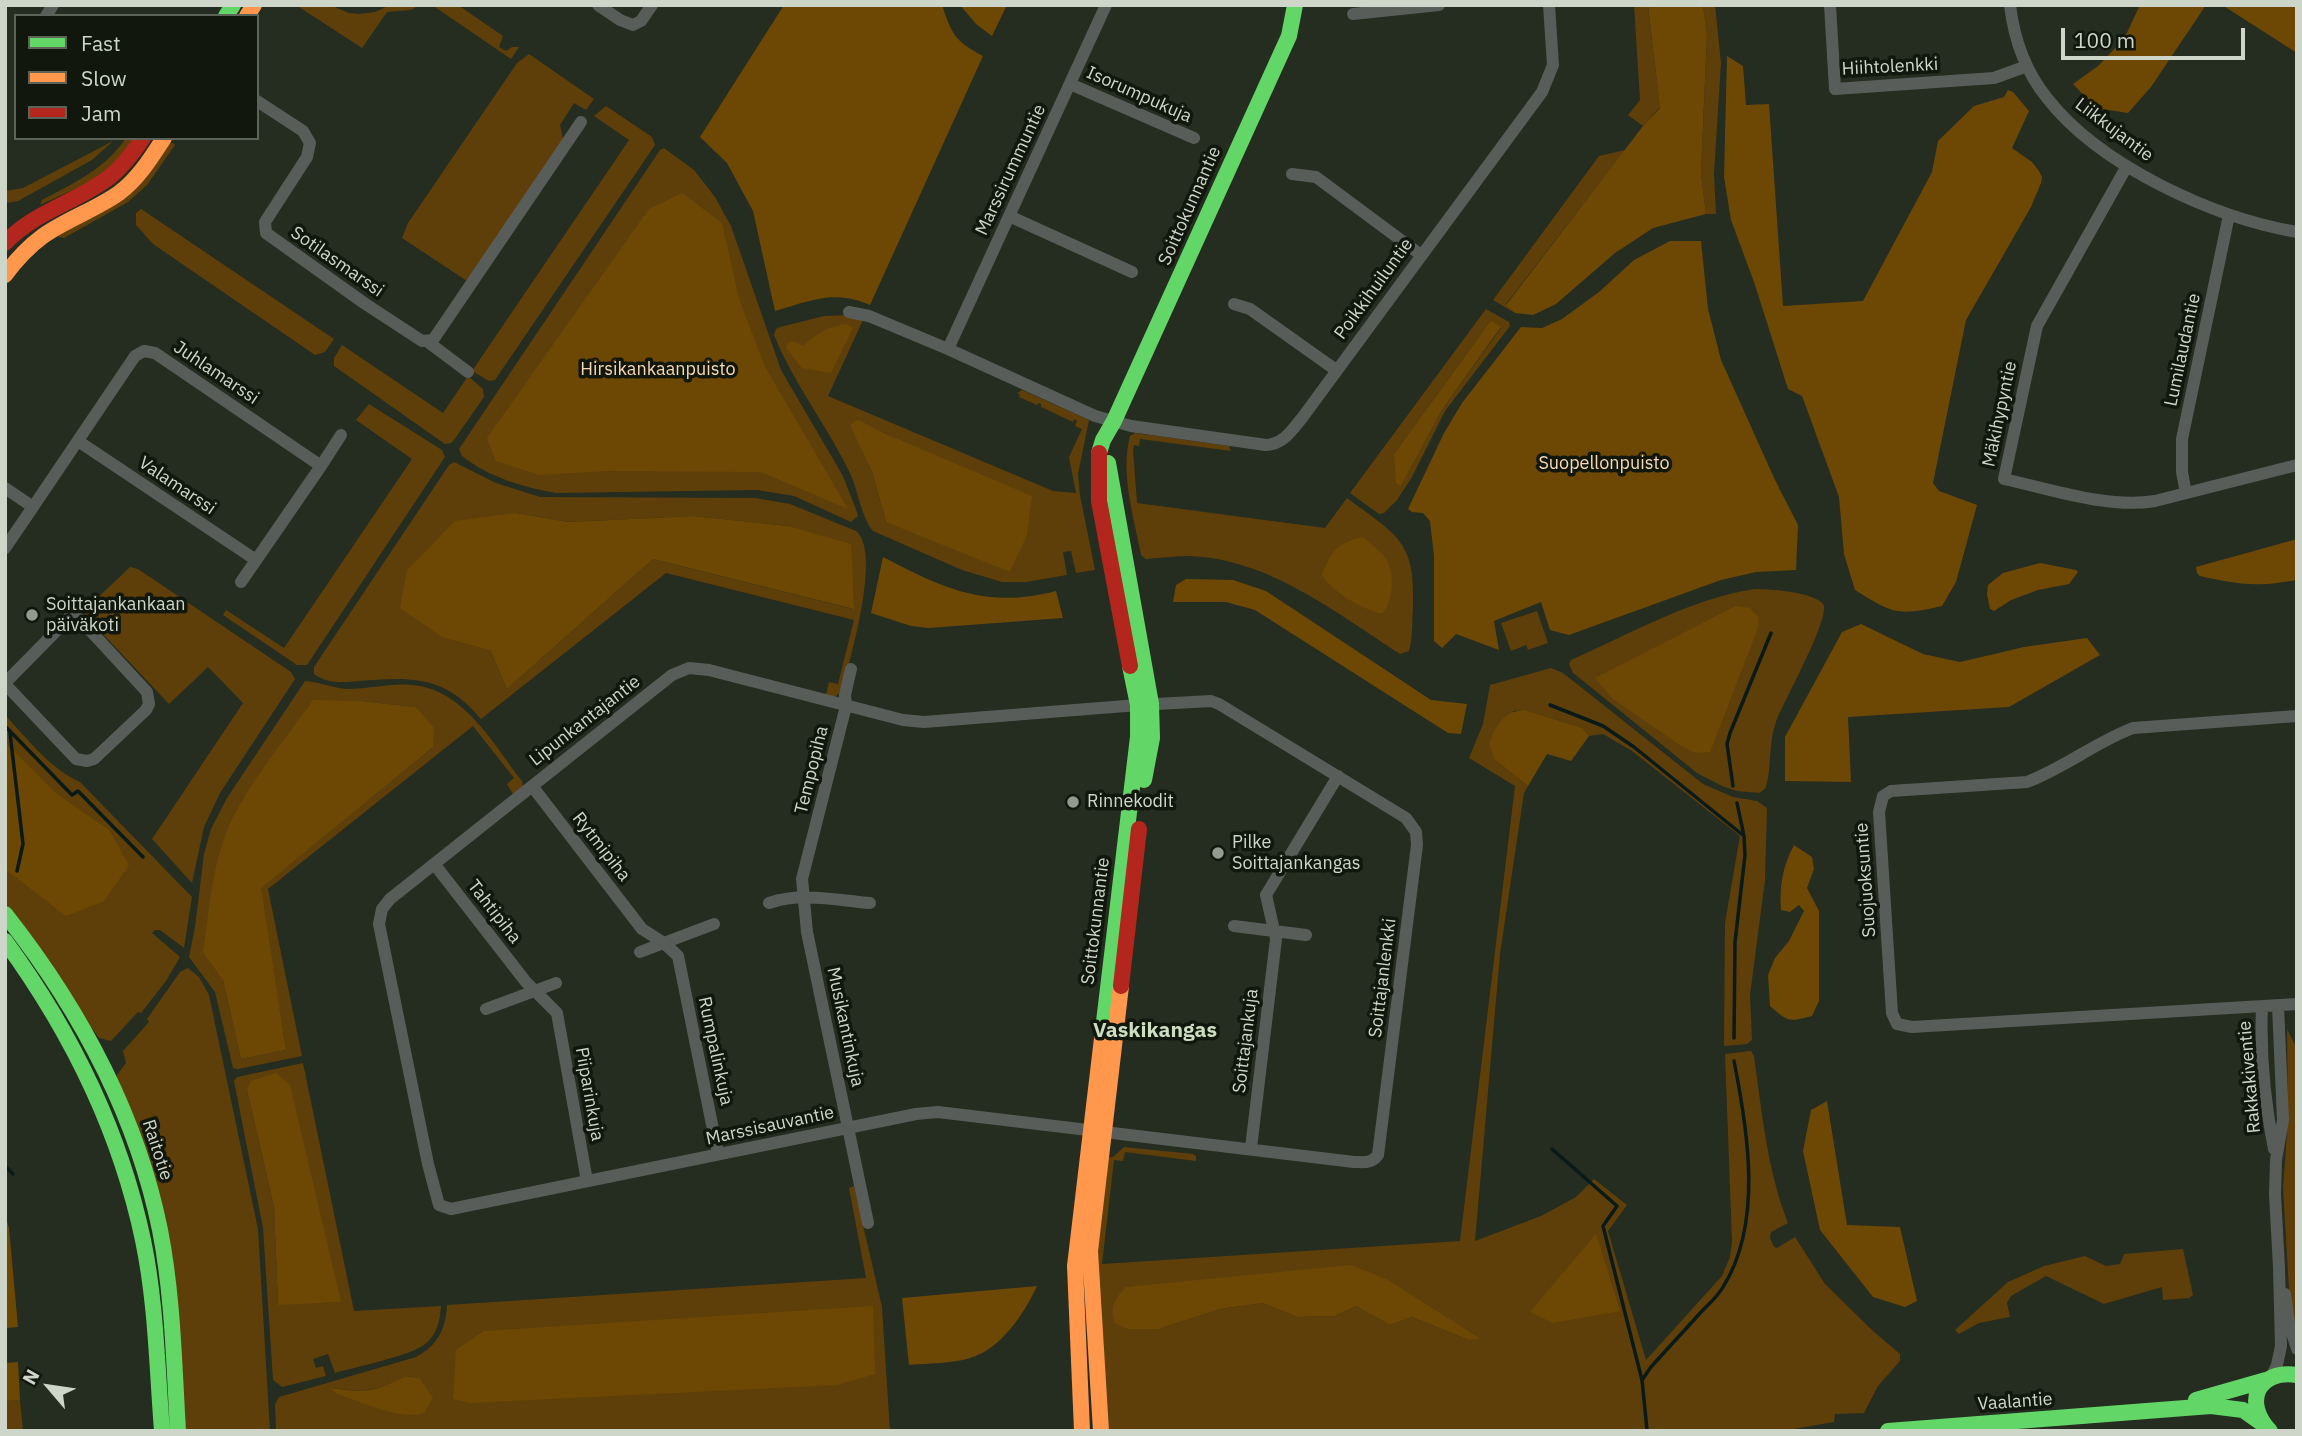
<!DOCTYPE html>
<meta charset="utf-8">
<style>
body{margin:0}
#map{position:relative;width:2302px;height:1436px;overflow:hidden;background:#252c20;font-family:"IBM Plex Sans",sans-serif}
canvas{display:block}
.frame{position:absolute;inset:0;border:7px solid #ced6c9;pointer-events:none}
.legend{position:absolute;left:14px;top:14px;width:245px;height:126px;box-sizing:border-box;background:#11170d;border:2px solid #5d6358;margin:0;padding:9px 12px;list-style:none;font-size:21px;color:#ced6c9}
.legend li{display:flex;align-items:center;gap:14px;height:35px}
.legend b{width:35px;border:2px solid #5d6358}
.north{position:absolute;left:14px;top:1352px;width:70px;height:70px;-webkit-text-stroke:5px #11170d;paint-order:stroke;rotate:299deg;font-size:19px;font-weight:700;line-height:28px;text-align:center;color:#ced6c9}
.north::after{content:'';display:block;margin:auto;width:24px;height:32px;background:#ced6c9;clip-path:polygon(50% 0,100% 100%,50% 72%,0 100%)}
.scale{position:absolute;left:2061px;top:28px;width:184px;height:32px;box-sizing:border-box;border:4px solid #ced6c9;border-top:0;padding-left:9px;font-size:21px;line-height:24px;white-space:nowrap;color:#ced6c9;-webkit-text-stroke:5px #11170d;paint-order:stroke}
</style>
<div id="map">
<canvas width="2302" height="1436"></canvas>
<div class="frame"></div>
<ul class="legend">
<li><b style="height:9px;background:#63d668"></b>Fast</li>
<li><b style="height:9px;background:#ff974d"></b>Slow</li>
<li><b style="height:9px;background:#b3261e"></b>Jam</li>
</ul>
<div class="north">N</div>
<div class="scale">100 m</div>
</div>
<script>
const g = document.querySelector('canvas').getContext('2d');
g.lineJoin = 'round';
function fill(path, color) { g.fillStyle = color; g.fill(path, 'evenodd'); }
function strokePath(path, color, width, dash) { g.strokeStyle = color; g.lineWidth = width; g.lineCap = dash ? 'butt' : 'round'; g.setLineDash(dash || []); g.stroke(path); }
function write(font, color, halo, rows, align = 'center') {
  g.font = font + ' "IBM Plex Sans",sans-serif'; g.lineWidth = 7; g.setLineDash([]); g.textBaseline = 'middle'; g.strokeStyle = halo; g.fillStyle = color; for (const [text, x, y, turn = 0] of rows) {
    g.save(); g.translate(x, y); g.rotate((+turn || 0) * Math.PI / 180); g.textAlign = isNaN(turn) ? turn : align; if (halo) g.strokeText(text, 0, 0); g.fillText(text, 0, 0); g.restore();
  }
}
const green = new Path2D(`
 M296 5H330L349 13 359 14 375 12 390 5H419L411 10 387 12 362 48Z
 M432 5H458L503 36 499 47 506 51 512 47H519L511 59Z
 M1634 5H1651L1648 7 1660 107 1643 126 1628 115 1640 100Z
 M1703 5H1715L1721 63 1714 174 1716 214H1706L1701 173 1707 35Z
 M529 54 594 99 586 110 574 103 560 125 563 139 467 281 402 238 408 223 517 63Z
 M606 106 652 137 655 145 495 380 489 381 472 371 629 140 594 116Z
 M126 138H137L105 175 40 205 42 200C74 183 105 169 126 138Z
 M113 141 92 160 18 201 5 203V191L23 188Z
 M173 143 175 145 147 185 128 202 64 238 59 237 56 232 106 206 165 145Z
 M664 148 694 170 715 197 731 226 781 370 843 476 857 512 858 516 851 522 794 496 757 490 556 493C523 487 488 477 462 456L459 449 660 150Z
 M1625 150 1506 304 1515 313 1493 300 1599 156Z
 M141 209 144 211 334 339 325 352 315 355 153 244 136 225V213Z
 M1486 309 1509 322 1510 326 1445 411 1412 477 1397 500 1384 513 1379 514 1350 493ZM1491 320 1501 328 1442 410 1401 486 1394 454Z
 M849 315 864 318 828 396 1053 491 1076 493 1069 457 1082 429 1075 426 1077 421 1074 419 1073 422 1041 407V404L1039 403 1037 405 1019 397 1020 395 1017 393 1022 390 1089 420 1078 474 1080 495 1095 570 1076 573 1071 551 1063 552 1067 575 1026 582H1002L962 570 873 531C861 517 858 489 849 471 826 424 794 384 774 335L776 329 780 327 824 316ZM858 419 888 435 886 522 872 472 851 425Z
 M342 345 443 413 468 376 483 389 484 397 454 440 451 443 445 444 334 366V358Z
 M369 404 442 450 445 457 307 665H297L223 615 226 610 284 648 412 459 356 420Z
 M1135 433 1229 446 1231 451 1140 439 1139 446 1134 445 1133 450 1137 503 1325 528 1347 498C1396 535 1416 540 1413 607 1412 621 1413 637 1409 651L1400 654C1335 612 1269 559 1189 556 1175 556 1160 558 1146 559L1141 555C1134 517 1120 474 1130 436Z
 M454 462 496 483 540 497 755 498 790 504 856 531C882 552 850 660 842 690L835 697 826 695 829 682 838 684 854 620 666 573 481 719C444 674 410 677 357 681 343 683 325 683 314 674V667L449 465ZM516 513 568 522 694 516 788 526 853 609 653 559 507 689 490 650Z
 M130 567 138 569 291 672 295 679 220 793 204 827 192 883 152 839 243 703 208 667 169 704 85 615 86 609Z
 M1755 589C1769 589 1814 592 1823 604 1832 616 1782 704 1776 722 1768 744 1772 767 1766 786 1764 791 1762 791 1759 793L1737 791 1722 786 1697 773 1582 680 1573 673 1569 664 1571 660C1630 634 1692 598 1755 589Z
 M1537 611 1548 643 1528 650 1526 645 1511 651 1501 623Z
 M1551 668 1563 673 1703 784 1733 797 1757 801 1767 808 1765 880 1750 995 1752 1040 1747 1044 1724 1046 1725 923 1740 836 1632 751 1603 734 1589 736 1583 728 1525 710 1513 711 1495 760 1528 786 1524 793 1500 954 1475 1241 1541 1216 1576 1197 1594 1179 1627 1205 1608 1231 1646 1360 1722 1276 1730 1257 1732 1241 1725 1054 1751 1051 1754 1056C1762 1113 1767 1169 1788 1223L1771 1232 1770 1238 1774 1247 1777 1248 1795 1237 1825 1284 1873 1331 1900 1354V1361L1878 1386 1864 1413 1835 1414 1834 1422 1782 1431H1109L1094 1268 1106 1158 1113 1157 1124 1147 1193 1154 1196 1156V1161L1125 1152 1123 1161 1114 1160 1102 1264 1460 1241 1515 786 1469 758 1483 724 1490 685ZM1388 1280 1469 1340 1412 1317 1390 1325 1356 1306 1335 1316 1297 1317 1263 1303 1220 1309 1159 1329 1126 1287Z
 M305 681C319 682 333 688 348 689 369 689 391 683 412 685 464 689 493 744 522 781L523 787 513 794 507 784 514 778 473 726 268 889 302 1056 238 1069 233 1068 215 992 189 957 195 927 204 854 211 829 227 798ZM313 701H360L416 707 433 747 260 888 286 1050 241 1059 223 980 241 803Z
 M5 715C28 739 49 768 80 782L192 897 184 948 160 930H155L152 933 180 957 166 981 141 1013 138 1012 111 1041 99 1038 5 907Z
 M188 968 199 977 209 995 258 1229 270 1431H183L175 1307 114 1079 126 1063 123 1051 149 1022 147 1019 180 972Z
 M2287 1029 2296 1047 2297 1064V1330L2290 1307 2283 1188 2288 1120Z
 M303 1063 354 1311 441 1306C440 1321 437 1335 424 1345 409 1356 355 1367 335 1373L328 1354 313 1359 316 1368 323 1366 326 1376 282 1387 273 1380 263 1228 234 1081 237 1077ZM247 1090 340 1302 278 1304 274 1207Z
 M854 1186 882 1307 890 1431H276L275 1405 279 1397 416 1357C437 1346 446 1329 447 1305L866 1278 849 1188ZM407 1376 419 1378 397 1413 332 1388C369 1393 373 1391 407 1376Z
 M2183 1249 2193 1295 2189 1298 2163 1300 2162 1287 2104 1304 2046 1276 2011 1296 2007 1303 2010 1317 1979 1323 1959 1334 1955 1330 2008 1282 2044 1266 2085 1256 2106 1266 2120 1264 2124 1254Z
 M20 1400 23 1431H5V1401Z`);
const forest = new Path2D(`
 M784 5H942C952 35 955 41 983 56L870 305C834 289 810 301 775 311L753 211 727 163 700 137Z
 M960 5H1007L992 36 976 24Z
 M1651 5H1703L1707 35 1701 173 1706 214 1653 228 1615 253 1556 304 1533 315 1515 313 1506 305 1643 126 1660 108 1648 6Z
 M2140 5H2206L2151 87 2128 113 2096 108 2073 84 2098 66 2124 39Z
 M2222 5H2297V53Z
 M1727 56 1743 66 1746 105 1769 104 1783 306 1863 301 1932 172 1938 141 1974 106 2004 97 2008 90 2013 92 2029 111 2012 148 2032 162 2039 171 2042 177 2041 183 2031 207 1966 320 1933 483 1939 491 1977 505 1956 582 1942 606C1898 616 1893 614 1855 590L1844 554 1839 497 1802 396 1788 389 1754 282 1731 220 1724 177Z
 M682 193 722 223 739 299 765 367 848 509 761 472 608 471 539 475 496 461 487 438 649 209Z
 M1670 241H1701L1708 309 1721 360 1775 480 1798 525 1796 570 1756 572 1721 580 1569 635 1550 630 1541 602 1494 621 1499 650 1456 634 1442 648 1434 641V556L1430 521 1423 513 1412 512 1408 509 1444 433 1462 403 1521 327 1542 328 1562 319 1599 292 1634 260Z
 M1491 320 1501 327 1442 410 1401 486 1396 483 1394 454Z
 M846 324 853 328 831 373 802 368 786 348 787 344 793 341 803 346C817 333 827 327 846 324Z
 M858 419 888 435 1032 496 1027 535 1010 572 886 522 872 472 850 425Z
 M516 513 568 522 694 516 788 526 851 544 854 609 653 559 507 689 490 650 442 637 400 608 407 570 455 521Z
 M1363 537C1370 544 1383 552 1387 561 1395 576 1393 601 1382 614 1360 608 1335 594 1322 575 1331 550 1338 543 1363 537Z
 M2297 539V580C2256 587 2241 585 2200 576L2197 573 2196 567Z
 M883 557C944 589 987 609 1056 591L1063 618 929 628 911 626 871 613Z
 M2040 563 2076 570 2078 572 2069 584 2038 590 2011 600 1994 611 1990 609 1987 594 1988 585 2003 573Z
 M1186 579 1233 580 1266 591 1431 700 1467 704 1461 734 1448 733 1255 610 1226 602H1173L1176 585Z
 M1736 606 1750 608 1759 618 1758 628 1710 752 1696 753 1681 746 1612 698 1595 678Z
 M1861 624 1923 654 1960 662 2024 647 2087 638 2100 655 2009 707 1848 717 1851 782 1785 781V737L1842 632Z
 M313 700 360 701 416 707 434 728 433 747 261 888 286 1050 241 1059 223 980 203 952C209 912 212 868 227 831 244 788 286 739 313 700Z
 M1525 710 1583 728 1589 736 1571 761 1547 754 1528 786 1495 760 1489 743C1497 725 1503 711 1525 710Z
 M5 742 57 794 109 830 129 865 104 901 66 916 5 869Z
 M1794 845 1812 857 1814 869 1807 888 1819 911V1001L1812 1016C1789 1022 1788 1022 1770 1006L1768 975 1775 958 1789 941 1804 911 1799 905 1790 912 1781 910C1779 886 1783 866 1794 845Z
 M276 1073 290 1085 341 1302 278 1305 274 1207 247 1090 251 1081Z
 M1827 1101 1847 1225 1900 1227 1917 1301 1905 1307 1873 1297 1820 1230 1803 1151 1811 1110Z
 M5 1215 9 1228 18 1327 5 1328Z
 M1596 1234 1620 1311 1553 1323 1530 1312Z
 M1351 1265 1388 1280 1479 1338 1469 1340 1412 1317 1390 1325 1356 1306 1335 1316 1297 1317 1263 1303 1220 1309 1159 1329H1128L1115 1323C1110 1306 1115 1299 1126 1287Z
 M1037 1286C1024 1314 1001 1349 970 1358 951 1364 928 1363 909 1365L902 1298Z
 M873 1306 875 1374 837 1385 470 1403 453 1399 456 1350 484 1331Z
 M18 1362 20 1400 5 1401V1363Z
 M406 1376 419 1378 433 1398 424 1413C402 1421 359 1401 337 1394L331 1388C368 1393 372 1392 406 1376Z`);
const stream = new Path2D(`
 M1550 705 1603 726 1634 747 1744 836
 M5 726 72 795 78 791 143 857
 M10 733 23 844 17 871
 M1733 786 1727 744 1730 733 1771 633
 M1734 1038 1735 942 1745 855 1744 836 1737 803
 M1552 1149 1617 1206 1603 1226 1642 1380
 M5 1166 13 1174
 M1647 1430 1642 1380 1651 1367C1668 1348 1685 1330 1702 1311 1709 1304 1718 1296 1723 1287 1763 1224 1748 1131 1734 1061`);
const street = new Path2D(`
 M598 5 620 20 633 25 641 21 652 5
 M1830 5 1835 89 1994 78 2027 66
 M2010 5C2014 39 2026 72 2047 98 2100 166 2214 218 2297 232
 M1353 14 1439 5
 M46 16 53 5
 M1070 84 1194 138
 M257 101 303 131 310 143 307 157 265 222 266 233 364 303 422 341 433 340 581 122
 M2127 166 2037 326 2004 479C2050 489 2108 509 2155 501L2297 465
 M1292 174 1316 177 1421 255
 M1009 216 1132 272
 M1234 304 1250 309 1336 370
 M849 312 869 316 948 349 1095 416 1131 426 1266 445C1284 444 1291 431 1302 418L1542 92 1553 65 1549 5
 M428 342 468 372
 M948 349 1106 5
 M78 441 256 560
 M321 466 341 435
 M5 488 33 507 5 548
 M2186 493 2182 472V439L2229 215
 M33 507 135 356 144 351 155 353 321 466 241 582
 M689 668 709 670 903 720 924 722 1138 705 1211 701 1219 704 1406 818 1416 832 1417 845 1378 1155C1371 1164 1364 1162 1354 1162L938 1112 916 1114 451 1209 439 1205 428 1164 379 924 382 909 390 899 672 675Z
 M851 669 845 695 846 706 802 879 807 932 868 1223
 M5 683 74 613 147 692 149 704 146 710 94 759 87 761 76 759 5 684
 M2297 716 2133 728C2096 742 2064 768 2027 782L1891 791 1883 796 1879 812 1892 1013 1897 1024 1912 1027 2297 1004
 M532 786 642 929 664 943 678 956 718 1154
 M435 865 526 982 557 1013 587 1181
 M769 903C802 892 836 900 870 903
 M1234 926 1306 935
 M640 952 714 924
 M2262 1007C2260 1054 2265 1103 2274 1149
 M486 1009 556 983
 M1251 1148 1276 939 1266 895 1338 776
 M2285 1294 2289 1323 2297 1349
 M2272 1376 2277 1365 2281 1346 2279 1267 2275 1195 2276 1160 2283 1120 2278 1006`);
const fast = new Path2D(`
 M226 16 233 5
 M1099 453 1103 440 1114 421 1289 36 1295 5
 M1108 463 1151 704 1152 738 1144 780
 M5 914C79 1008 136 1112 160 1230 173 1296 174 1364 178 1431
 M5 941C70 1030 120 1131 143 1240 156 1302 157 1367 162 1431
 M1103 1030 1138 737V705L1130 666
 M2196 1400 2266 1380
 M1888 1431 2211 1406 2243 1410 2260 1422
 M2270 1431C2243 1403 2257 1369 2297 1375`);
const slow = new Path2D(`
 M247 16 254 5
 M5 275C16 260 28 247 43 236 67 219 95 210 119 193 138 179 151 158 164 138
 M1082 1431 1075 1266 1103 1030
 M1101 1431 1090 1251 1121 986`);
const jam = new Path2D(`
 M5 243C34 212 74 203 107 179 122 168 133 153 143 138
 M1099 453V501L1130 666
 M1121 986 1139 829`);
const markers = [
 [32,615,7,"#939a8e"],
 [1073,802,7,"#939a8e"],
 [1218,853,7,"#939a8e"]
];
const streetNames = [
 ["Hiihtolenkki",1890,67,-3],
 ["Isorumpukuja",1139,95,24],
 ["Liikkujantie",2114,130,37],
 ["Marssirummuntie",1011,170,-65],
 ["Soittokunnantie",1190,206,-66],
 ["Sotilasmarssi",337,262,35],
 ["Poikkihuiluntie",1374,289,-54],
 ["Lumilaudantie",2183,350,-78],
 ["Juhlamarssi",216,373,34],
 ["Mäkihypyntie",2000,414,-78],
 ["Valamarssi",177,486,34],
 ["Lipunkantajantie",585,721,-38],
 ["Tempopiha",812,770,-76],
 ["Rytmipiha",601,847,52],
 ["Suojuoksuntie",1866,880,-94],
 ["Tahtipiha",494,912,52],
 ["Soittokunnantie",1096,921,-83],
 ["Soittajanlenkki",1383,978,-83],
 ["Musikantinkuja",845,1027,78],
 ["Soittajankuja",1246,1041,-83],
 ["Rumpalinkuja",715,1051,78],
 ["Rakkakiventie",2250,1077,-95],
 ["Piiparinkuja",589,1094,80],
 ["Marssisauvantie",770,1126,-12],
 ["Raitotie",157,1150,72],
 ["Vaalantie",2015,1402,-4]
];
const parkNames = [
 ["Hirsikankaanpuisto",658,370],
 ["Suopellonpuisto",1604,464]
];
const poiNames = [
 ["Soittajankankaan",46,605],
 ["päiväkoti",46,626],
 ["Rinnekodit",1087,802],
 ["Pilke",1232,843],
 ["Soittajankangas",1232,864]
];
const quarterNames = [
 ["Vaskikangas",1155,1031]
];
fill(green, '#5e3f0a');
fill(forest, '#6d4805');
strokePath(stream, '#091a19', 3.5);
strokePath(street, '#595d5a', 12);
strokePath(fast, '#63d668', 16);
strokePath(slow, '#ff974d', 16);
strokePath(jam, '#b3261e', 16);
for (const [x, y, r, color] of markers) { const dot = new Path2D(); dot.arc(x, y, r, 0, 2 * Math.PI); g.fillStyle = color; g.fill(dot); strokePath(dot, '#11170d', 2.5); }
write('18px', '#ced6c9', '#11170d', streetNames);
write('18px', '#f8d8b2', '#11170d', parkNames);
write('18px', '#ced6c9', '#11170d', poiNames, 'left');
write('bold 21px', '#ccddc1', '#11170d', quarterNames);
</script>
